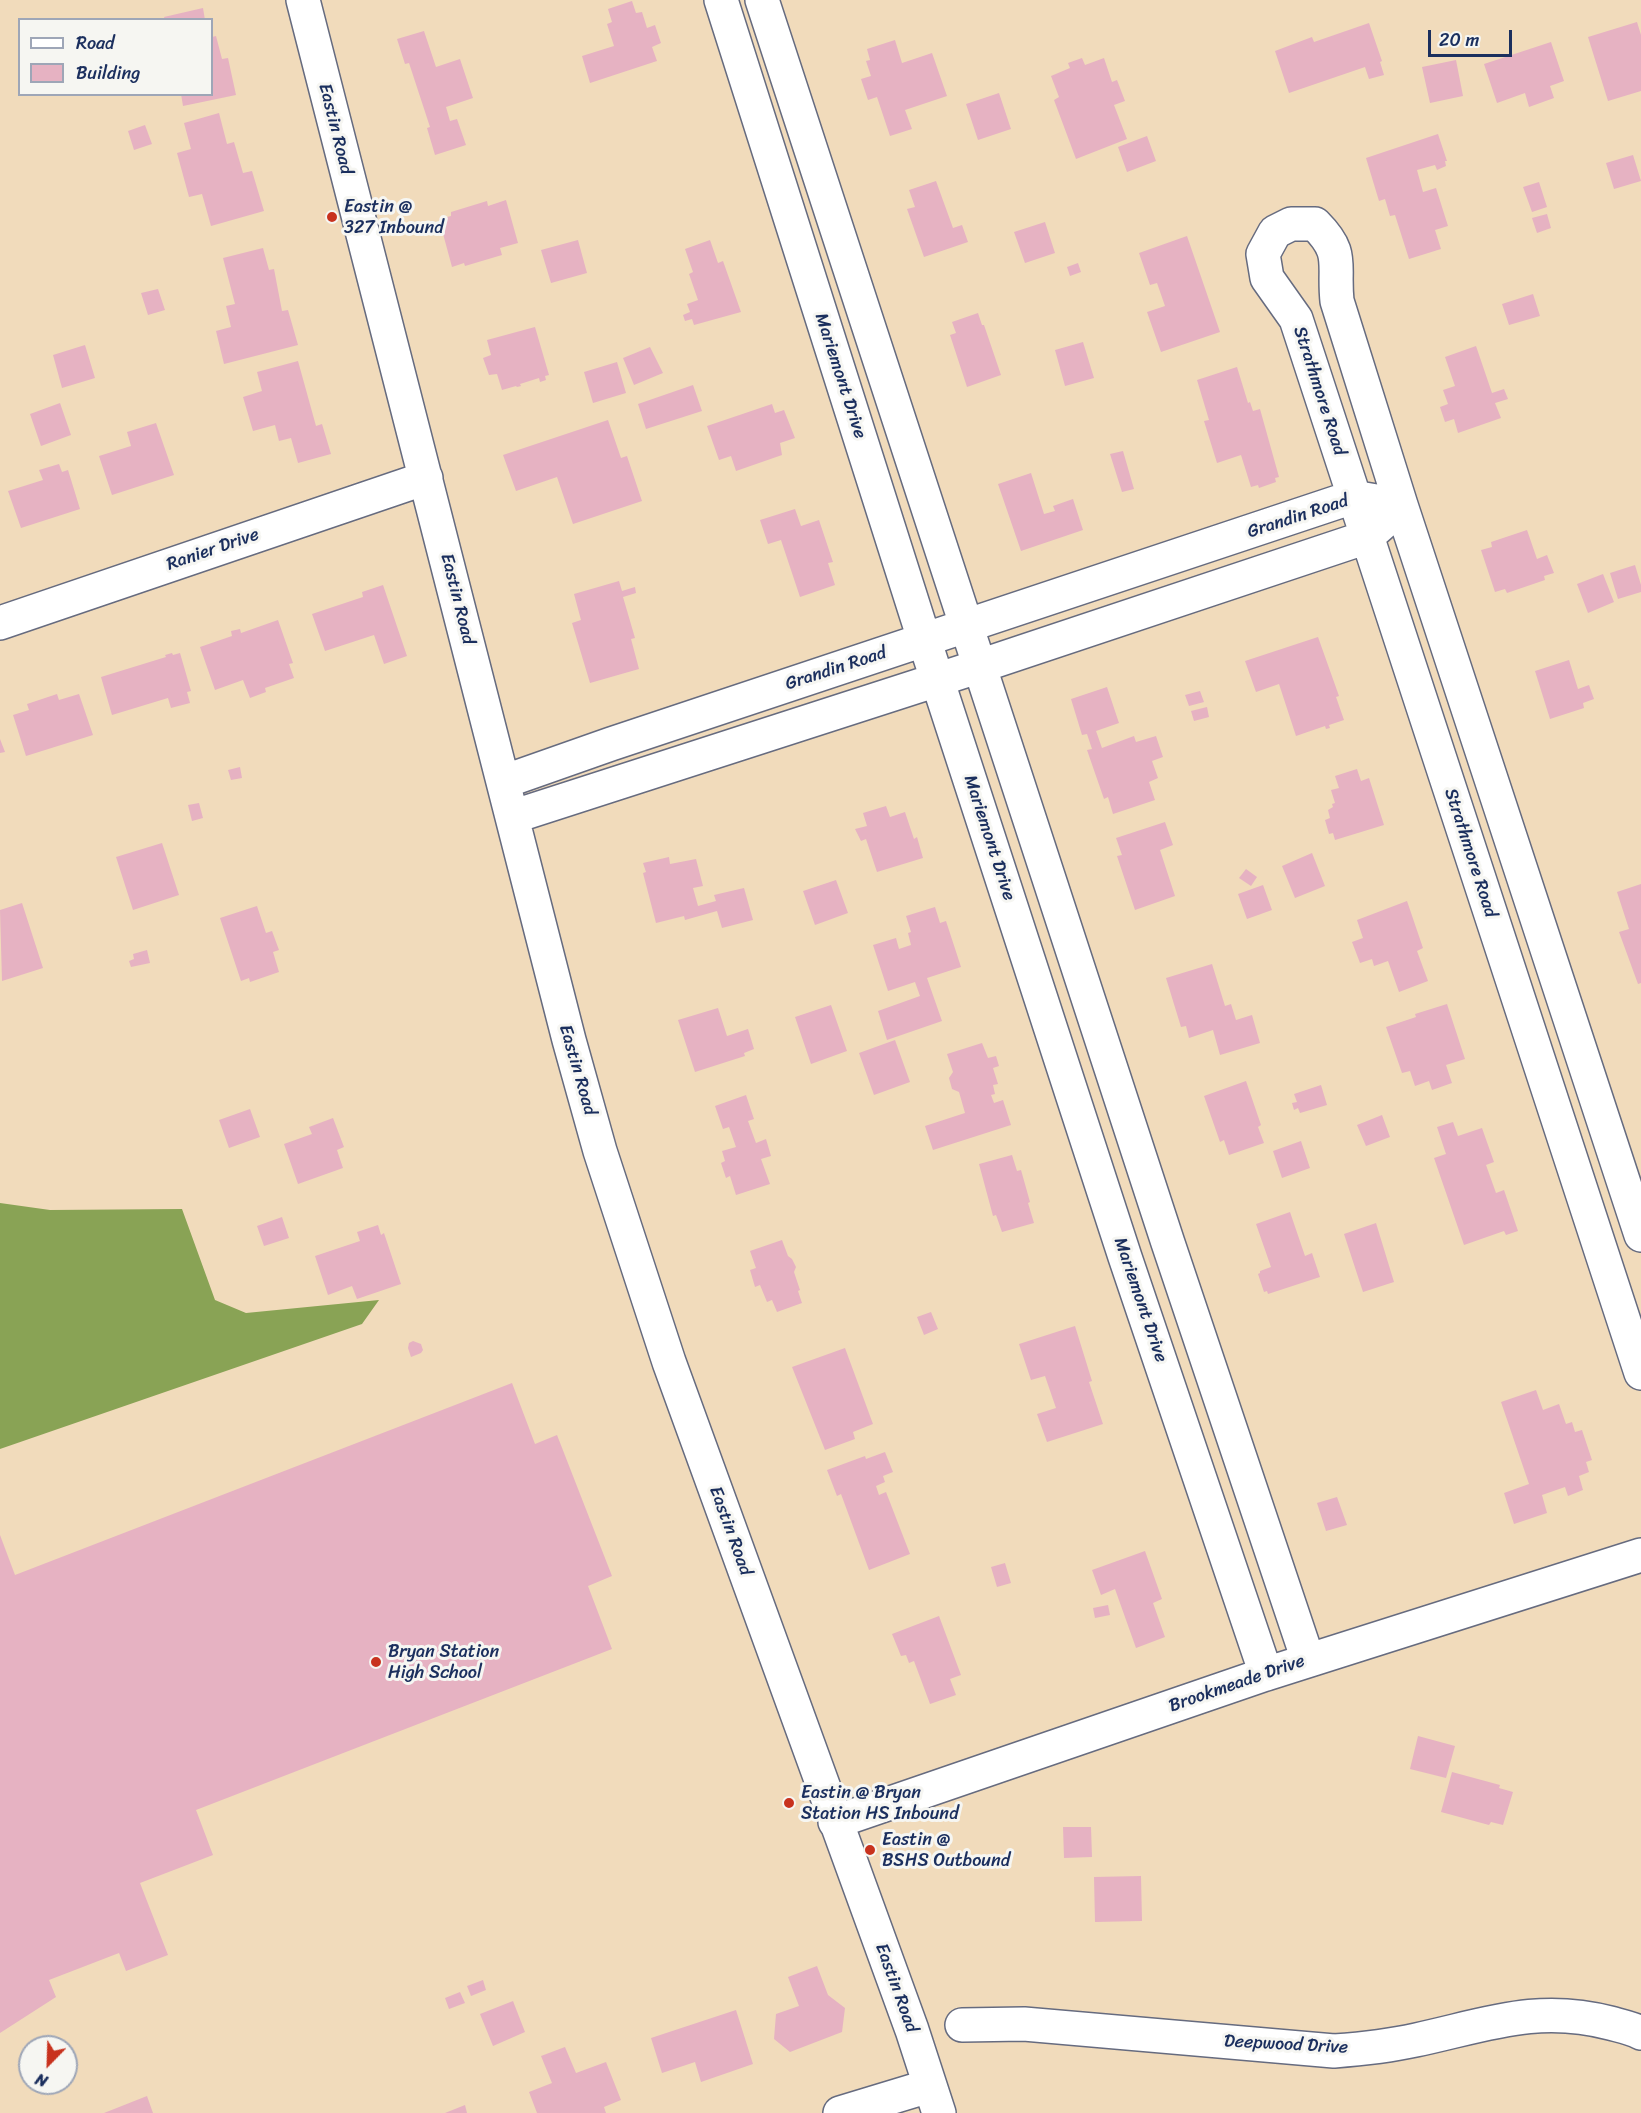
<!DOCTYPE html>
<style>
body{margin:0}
#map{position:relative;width:1641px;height:2113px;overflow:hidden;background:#f1dbbb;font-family:Sriracha,sans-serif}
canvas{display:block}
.legend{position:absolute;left:18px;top:18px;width:195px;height:78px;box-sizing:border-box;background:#f6f6f2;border:2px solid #9ea6b7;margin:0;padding:8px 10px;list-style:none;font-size:18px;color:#1b2f5e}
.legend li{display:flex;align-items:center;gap:12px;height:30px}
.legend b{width:30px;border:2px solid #9ea6b7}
.north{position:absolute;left:18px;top:2035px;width:60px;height:60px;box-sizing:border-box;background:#f6f6f2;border:2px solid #9ea6b7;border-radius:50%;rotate:203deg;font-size:16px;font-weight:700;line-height:24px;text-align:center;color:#1b2f5e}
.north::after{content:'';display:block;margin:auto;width:21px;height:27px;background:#c8321e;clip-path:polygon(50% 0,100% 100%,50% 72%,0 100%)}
.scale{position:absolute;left:1428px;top:30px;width:84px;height:27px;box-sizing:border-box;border:3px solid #1b2f5e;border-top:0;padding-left:8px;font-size:18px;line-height:21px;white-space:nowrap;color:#1b2f5e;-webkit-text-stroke:4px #f6f6f2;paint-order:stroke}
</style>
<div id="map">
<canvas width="1641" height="2113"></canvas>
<ul class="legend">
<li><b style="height:8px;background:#fff"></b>Road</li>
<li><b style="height:16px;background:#e6b2c2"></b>Building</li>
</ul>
<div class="north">N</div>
<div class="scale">20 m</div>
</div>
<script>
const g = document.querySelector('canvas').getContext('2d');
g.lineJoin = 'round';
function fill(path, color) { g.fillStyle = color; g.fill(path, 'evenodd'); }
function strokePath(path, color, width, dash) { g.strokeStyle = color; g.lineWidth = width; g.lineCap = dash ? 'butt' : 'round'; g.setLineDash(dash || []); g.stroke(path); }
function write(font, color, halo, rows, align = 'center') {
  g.font = font + ' Sriracha,sans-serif'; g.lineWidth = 6; g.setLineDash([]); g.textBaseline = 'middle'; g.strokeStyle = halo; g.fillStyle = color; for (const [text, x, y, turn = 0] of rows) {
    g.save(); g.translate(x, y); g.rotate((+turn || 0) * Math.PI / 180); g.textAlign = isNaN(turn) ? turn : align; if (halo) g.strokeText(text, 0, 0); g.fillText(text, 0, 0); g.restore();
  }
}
const forest = new Path2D(`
 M0 1203 50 1210 182 1209 215 1300 246 1313 379 1300 362 1324 0 1449Z`);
const building = new Path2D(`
 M632 1 636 13 642 12 647 28 655 25 661 43 652 47 657 61 590 83 582 56 614 46 607 24 612 22 608 9Z
 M203 8 205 20H165L164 17Z
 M1637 22 1641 35V91L1608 101 1588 37Z
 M1369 23 1382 61 1380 62 1384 75 1369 79 1365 67 1289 93 1275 51 1312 37 1314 42Z
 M424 31 436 67 460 59 473 98 446 107 450 121 457 119 466 145 435 155 427 128 430 127 409 63 405 64 397 39Z
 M216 36 222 59 228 58 236 95 183 106 181 94H212V37Z
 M895 40 902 63 932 53 947 96 905 110 912 129 890 136 877 97 868 100 861 79 871 76 866 61 870 60 867 49Z
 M1551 42 1564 81 1550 86 1554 98 1529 107 1525 93 1497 103 1484 64Z
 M1082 58 1085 65 1104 58 1112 82 1117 80 1125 101 1114 105 1127 139 1076 159 1054 100 1059 97 1051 76 1070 68 1068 63Z
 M1456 60 1463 96 1430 103 1422 67Z
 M999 93 1011 129 978 140 966 104Z
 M219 113 227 144 234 142 243 173 252 171 264 211 211 226 202 194 189 197 177 153 191 149 184 123Z
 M145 125 152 144 134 150 128 131Z
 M1438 134 1447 161H1445L1446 166 1437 170 1435 165 1417 170 1423 192 1436 188 1448 226 1435 230 1441 249 1409 259 1395 215 1390 216 1385 199 1379 201 1366 158Z
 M1147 136 1156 161 1127 172 1118 147Z
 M1633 155 1641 181 1614 189 1606 163Z
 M936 181 953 228 962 225 968 242 924 257 907 209 915 207 909 190Z
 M1539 182 1547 207 1532 212 1523 187Z
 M506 200 518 243 500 248 502 255 465 266 464 263 452 267 439 219 451 216V212L487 201 488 206Z
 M1547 214 1551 228 1537 233 1532 218Z
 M1045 222 1055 253 1025 263 1014 232Z
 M1187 236 1220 332 1161 352 1147 312 1165 306 1157 283 1150 285 1139 253Z
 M578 240 587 273 551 283 541 250Z
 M710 240 718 263 723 261 741 312 694 325 692 319 685 321 683 315 690 312 687 304 698 300 689 274 693 272 685 249Z
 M263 248 269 270 274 269 282 311 288 310 298 345 224 364 216 331 231 327 226 306 235 304 223 258Z
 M1078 263 1081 272 1070 276 1067 267Z
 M158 289 165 310 148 315 141 293Z
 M1533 294 1540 316 1509 325 1502 304Z
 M978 313 982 325H984L1001 375 967 387 950 335 956 333 952 322Z
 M535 327 549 375 545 376 546 380 540 382 539 378 520 384 521 386 517 387 516 386 502 390 497 374 489 375 483 358 491 355 487 340Z
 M1083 342 1094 378 1065 386 1055 350Z
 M85 345 95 378 62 388 53 355Z
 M1476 346 1492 393 1504 389 1508 399 1495 403 1501 418 1458 433 1454 419 1445 422 1440 407 1448 404 1443 390 1455 386 1445 357Z
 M650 347 663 373 634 385 623 358Z
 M298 361 316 426 322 424 331 454 298 463 291 438 279 441 275 425 253 431 243 397 262 391 257 372Z
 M617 362 626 393 593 403 584 372Z
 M1237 367 1248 403 1250 402 1253 411 1260 409 1279 477 1275 478 1276 482 1259 488 1258 485 1251 487 1241 455 1217 463 1204 421 1209 420 1197 380Z
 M693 385 702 411 646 429 638 404Z
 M60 403 71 435 41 446 30 414Z
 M772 404 775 413 784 410 795 438 780 443 782 455 736 471 731 456 719 460 707 426Z
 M608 420 621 458 627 456 642 501 573 524 557 477 516 491 503 455Z
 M156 423 174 475 112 495 99 456 131 446 127 432Z
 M1123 451 1134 489 1122 492 1110 454Z
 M59 464 62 472 68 470 80 509 21 528 8 491 43 480 39 470Z
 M1031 473 1044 514 1055 511 1053 506 1073 499 1083 530 1021 551 998 484Z
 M795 509 801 526 819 520 833 562 828 563 835 585 800 597 781 540 768 544 760 520Z
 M1527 530 1537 559 1547 555 1554 573 1544 576 1545 580 1507 593 1505 589 1495 592 1481 550 1492 547 1491 542Z
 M1635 565 1641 585V592L1618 599 1610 573Z
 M1603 574 1614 602 1588 613 1577 584Z
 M619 581 622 591 635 587 636 593 623 597 635 638 631 639 639 669 590 683 572 623 581 620 574 594Z
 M383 585 407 656 384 664 374 635 325 651 312 614 363 597 362 592Z
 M278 620 293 663 289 664 294 678 265 688 266 692 250 698 243 680 215 690 200 647 232 636 231 631 240 629 241 633Z
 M1318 637 1339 696 1336 697 1344 720 1329 725 1330 728 1326 729 1325 726 1296 736 1279 684 1256 692 1245 661Z
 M172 653 173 655 180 653 191 691 187 692 190 703 171 708 168 698 112 715 101 677 166 657 165 655Z
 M1569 660 1578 689 1589 685 1594 699 1583 703 1584 708 1550 719 1535 671Z
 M1107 687 1119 723 1096 731 1102 748 1134 736 1136 742 1156 736 1163 757 1152 761 1158 778 1149 782 1155 800 1113 814 1108 797 1104 799 1087 750 1092 749 1087 734 1082 735 1071 699Z
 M1200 691 1204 702 1189 706 1185 695Z
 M57 694 59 700 79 694 93 735 26 756 13 715 29 710 27 704Z
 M1207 707 1209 717 1194 721 1191 711Z
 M0 739 5 752 0 753Z
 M240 767 242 778 231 780 228 770Z
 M1357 769 1361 781 1369 778 1384 825 1335 840 1333 833 1329 834 1325 820 1330 818 1328 810 1333 807 1332 804 1335 803 1331 790 1339 788 1335 776Z
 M199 803 203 818 192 821 188 805Z
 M886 806 890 817 905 812 914 839 917 837 923 858 877 872 866 839 861 841 855 829 867 826 863 813Z
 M1165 822 1173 845 1160 850 1175 896 1135 910 1117 856 1122 855 1116 838Z
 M162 843 179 895 133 910 116 857Z
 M1312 853 1325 886 1295 898 1282 866Z
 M669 857 670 864 696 859 703 886 693 888 698 906 716 901 714 895 744 888 753 920 722 928 717 911 685 920 684 916 656 923 643 873 646 872 643 863Z
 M1246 869 1257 877 1251 886 1239 878Z
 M836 880 848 913 815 925 803 891Z
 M1641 884V983L1638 984 1619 932 1629 929 1617 892Z
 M1263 885 1272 910 1247 919 1238 894Z
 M1407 901 1423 948 1417 951 1428 981 1399 992 1388 961 1374 966 1372 959 1360 963 1352 942 1363 938 1357 920Z
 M22 903 43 968 2 981 0 910Z
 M257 906 266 933 272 931 279 950 273 952 279 972 250 982 249 978 241 981 220 918Z
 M935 907 940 923 946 921 961 967 927 978 942 1021 887 1040 878 1011 920 996 915 982 888 991 873 945 896 938 899 949 911 945 908 933 911 932 906 916Z
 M147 950 150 963 131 967 129 961 134 959 133 954Z
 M1212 964 1225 1006 1231 1004 1236 1020 1252 1015 1260 1043 1220 1055 1213 1030 1189 1038 1186 1026 1181 1027 1166 978Z
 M1447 1004 1465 1059 1446 1065 1452 1083 1432 1090 1429 1081 1415 1086 1410 1071 1402 1073 1386 1027 1416 1017 1415 1014Z
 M831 1005 847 1051 811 1064 795 1017Z
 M718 1008 727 1036 748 1029 754 1049 744 1053 745 1056 695 1072 678 1020Z
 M895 1040 910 1082 874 1095 859 1053Z
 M982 1043 988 1058 996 1056 999 1066 993 1068 998 1084 993 1085 995 1094 991 1095 994 1103 1003 1100 1011 1125 933 1150 925 1126 965 1113 959 1092 952 1089 949 1078 953 1072 947 1054Z
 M1246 1081 1261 1125 1258 1127 1264 1143 1229 1155 1224 1140 1220 1142 1204 1096Z
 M1321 1085 1327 1105 1300 1113 1298 1108 1294 1110 1292 1103 1297 1102 1294 1094Z
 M746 1095 754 1119 748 1121 756 1143 766 1139 771 1156 761 1159 770 1184 736 1195 730 1176 726 1178 721 1163 725 1161 722 1151 736 1147 729 1127 723 1129 715 1106Z
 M250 1109 260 1137 229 1148 219 1120Z
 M1382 1115 1390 1137 1366 1146 1357 1125Z
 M333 1118 344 1147 337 1150 343 1168 298 1184 284 1144 312 1134 309 1127Z
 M1453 1122 1458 1136 1482 1128 1494 1162 1486 1165 1496 1193 1504 1190 1518 1231 1506 1235 1504 1231 1464 1245 1434 1158 1446 1154 1437 1127Z
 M1301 1141 1310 1168 1282 1178 1273 1151Z
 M1012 1155 1017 1171 1021 1170 1030 1202 1028 1203 1034 1223 1002 1232 996 1215 993 1216 979 1164Z
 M1290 1212 1305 1256 1312 1253 1320 1277 1268 1294 1267 1291 1264 1292 1258 1274 1260 1273V1271L1271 1267 1256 1224Z
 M282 1217 289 1238 264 1246 257 1226Z
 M1376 1223 1394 1282 1363 1292 1344 1234Z
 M378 1225 381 1235 384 1233 401 1284 357 1299 352 1286 328 1295 315 1256 360 1241 357 1232Z
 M782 1240 788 1256 792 1259 796 1267 794 1272 800 1290 798 1291 802 1303 777 1312 772 1300 767 1302 760 1285 755 1287 750 1270 756 1268 750 1251Z
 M931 1312 938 1329 924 1335 917 1317Z
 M1075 1326 1092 1381 1089 1382 1103 1424 1047 1442 1037 1414 1056 1408 1045 1376 1031 1380 1019 1344Z
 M413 1341 421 1344 423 1350 421 1353 411 1357 408 1348 409 1343Z
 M845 1348 873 1424 853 1432 855 1439 825 1450 792 1367Z
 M512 1383 535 1444 557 1435 612 1576 588 1586 612 1649 196 1810 213 1855 140 1883 168 1955 126 1971 119 1953 49 1980 56 1997 0 2033V1535L15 1575Z
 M1536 1390 1543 1410 1559 1404 1566 1424 1572 1422 1575 1432 1582 1430 1592 1460 1586 1462 1589 1472 1579 1476 1583 1490 1568 1496 1565 1487 1542 1495 1547 1513 1514 1524 1504 1493 1529 1484 1501 1402Z
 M885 1452 893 1472 883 1476 885 1482 876 1486 879 1495 886 1492 910 1554 869 1570 841 1494 837 1496 827 1470 865 1456 866 1459Z
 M1337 1497 1347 1525 1326 1531 1317 1503Z
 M1145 1551 1162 1599 1153 1603 1165 1637 1136 1648 1115 1589 1101 1595 1092 1570Z
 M1005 1563 1011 1583 997 1587 991 1567Z
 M1108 1605 1110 1615 1095 1618 1093 1608Z
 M939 1616 961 1675 950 1679 956 1695 930 1704 914 1661 909 1663 906 1655 901 1656 892 1634Z
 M1418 1736 1455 1746 1446 1778 1410 1769Z
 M1452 1772 1500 1785 1499 1788 1513 1792 1503 1825 1491 1822 1489 1825 1441 1812Z
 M1063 1827H1091L1092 1857 1064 1858Z
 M1141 1876 1142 1921 1095 1922 1094 1877Z
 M817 1966 828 1995 845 2008 842 2032 790 2052 774 2039 776 2014 799 2006 788 1977Z
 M483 1980 486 1990 471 1996 467 1986Z
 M460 1992 465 2003 449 2009 445 1998Z
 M513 2001 525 2032 493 2046 480 2014Z
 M736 2010 753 2064 701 2082 695 2062 662 2073 651 2038Z
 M565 2047 576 2073 606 2062 621 2100 604 2107 606 2113H537L529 2092 552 2083 541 2056Z
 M147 2096 153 2113H104Z
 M465 2105 467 2113H445Z`);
const minor = new Path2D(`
 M303 0 569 1040 600 1151 669 1362 912 2030 939 2113
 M721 0 924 639 1125 1257 1266 1674
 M762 0 1168 1243 1308 1660
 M0 623 426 478
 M503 782 611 744 1353 497 1376 501
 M512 817 980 666 1367 537 1384 522
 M1641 1235 1401 505 1337 301C1333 263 1345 254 1315 224H1291L1275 232 1263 254 1267 278 1296 319 1641 1373
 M835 1822 1266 1674 1641 1555
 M962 2025 1024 2024 1334 2051C1361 2049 1389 2046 1416 2040 1486 2025 1537 2004 1610 2023 1621 2026 1632 2028 1641 2033
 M840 2113 929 2086`);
const markers = [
 [332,217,6,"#c8321e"],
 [376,1662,6,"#c8321e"],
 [789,1803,6,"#c8321e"],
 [870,1850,6,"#c8321e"]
];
const streetNames = [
 ["Eastin Road",335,129,76],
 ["Mariemont Drive",840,376,72],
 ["Strathmore Road",1319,391,72],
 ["Grandin Road",1298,517,-18],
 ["Ranier Drive",213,550,-19],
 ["Eastin Road",457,599,76],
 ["Grandin Road",836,669,-18],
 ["Mariemont Drive",989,838,72],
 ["Strathmore Road",1470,853,72],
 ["Eastin Road",577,1070,74],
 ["Mariemont Drive",1140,1300,71],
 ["Eastin Road",730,1531,70],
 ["Brookmeade Drive",1237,1684,-19],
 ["Eastin Road",896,1988,70],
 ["Deepwood Drive",1286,2045,3]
];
const poiNames = [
 ["Eastin @",344,207],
 ["327 Inbound",344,228],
 ["Bryan Station",388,1652],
 ["High School",388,1673],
 ["Eastin @ Bryan",801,1793],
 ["Station HS Inbound",801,1814],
 ["Eastin @",882,1840],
 ["BSHS Outbound",882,1861]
];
fill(forest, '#89a355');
fill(building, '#e6b2c2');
strokePath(minor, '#666b7f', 36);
strokePath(minor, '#fff', 33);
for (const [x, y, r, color] of markers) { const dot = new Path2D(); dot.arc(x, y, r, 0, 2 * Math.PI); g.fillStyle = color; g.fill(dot); strokePath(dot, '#f6f6f2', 2); }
write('18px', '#1b2f5e', '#f6f6f2', streetNames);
write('18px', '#1b2f5e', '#f6f6f2', poiNames, 'left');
</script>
